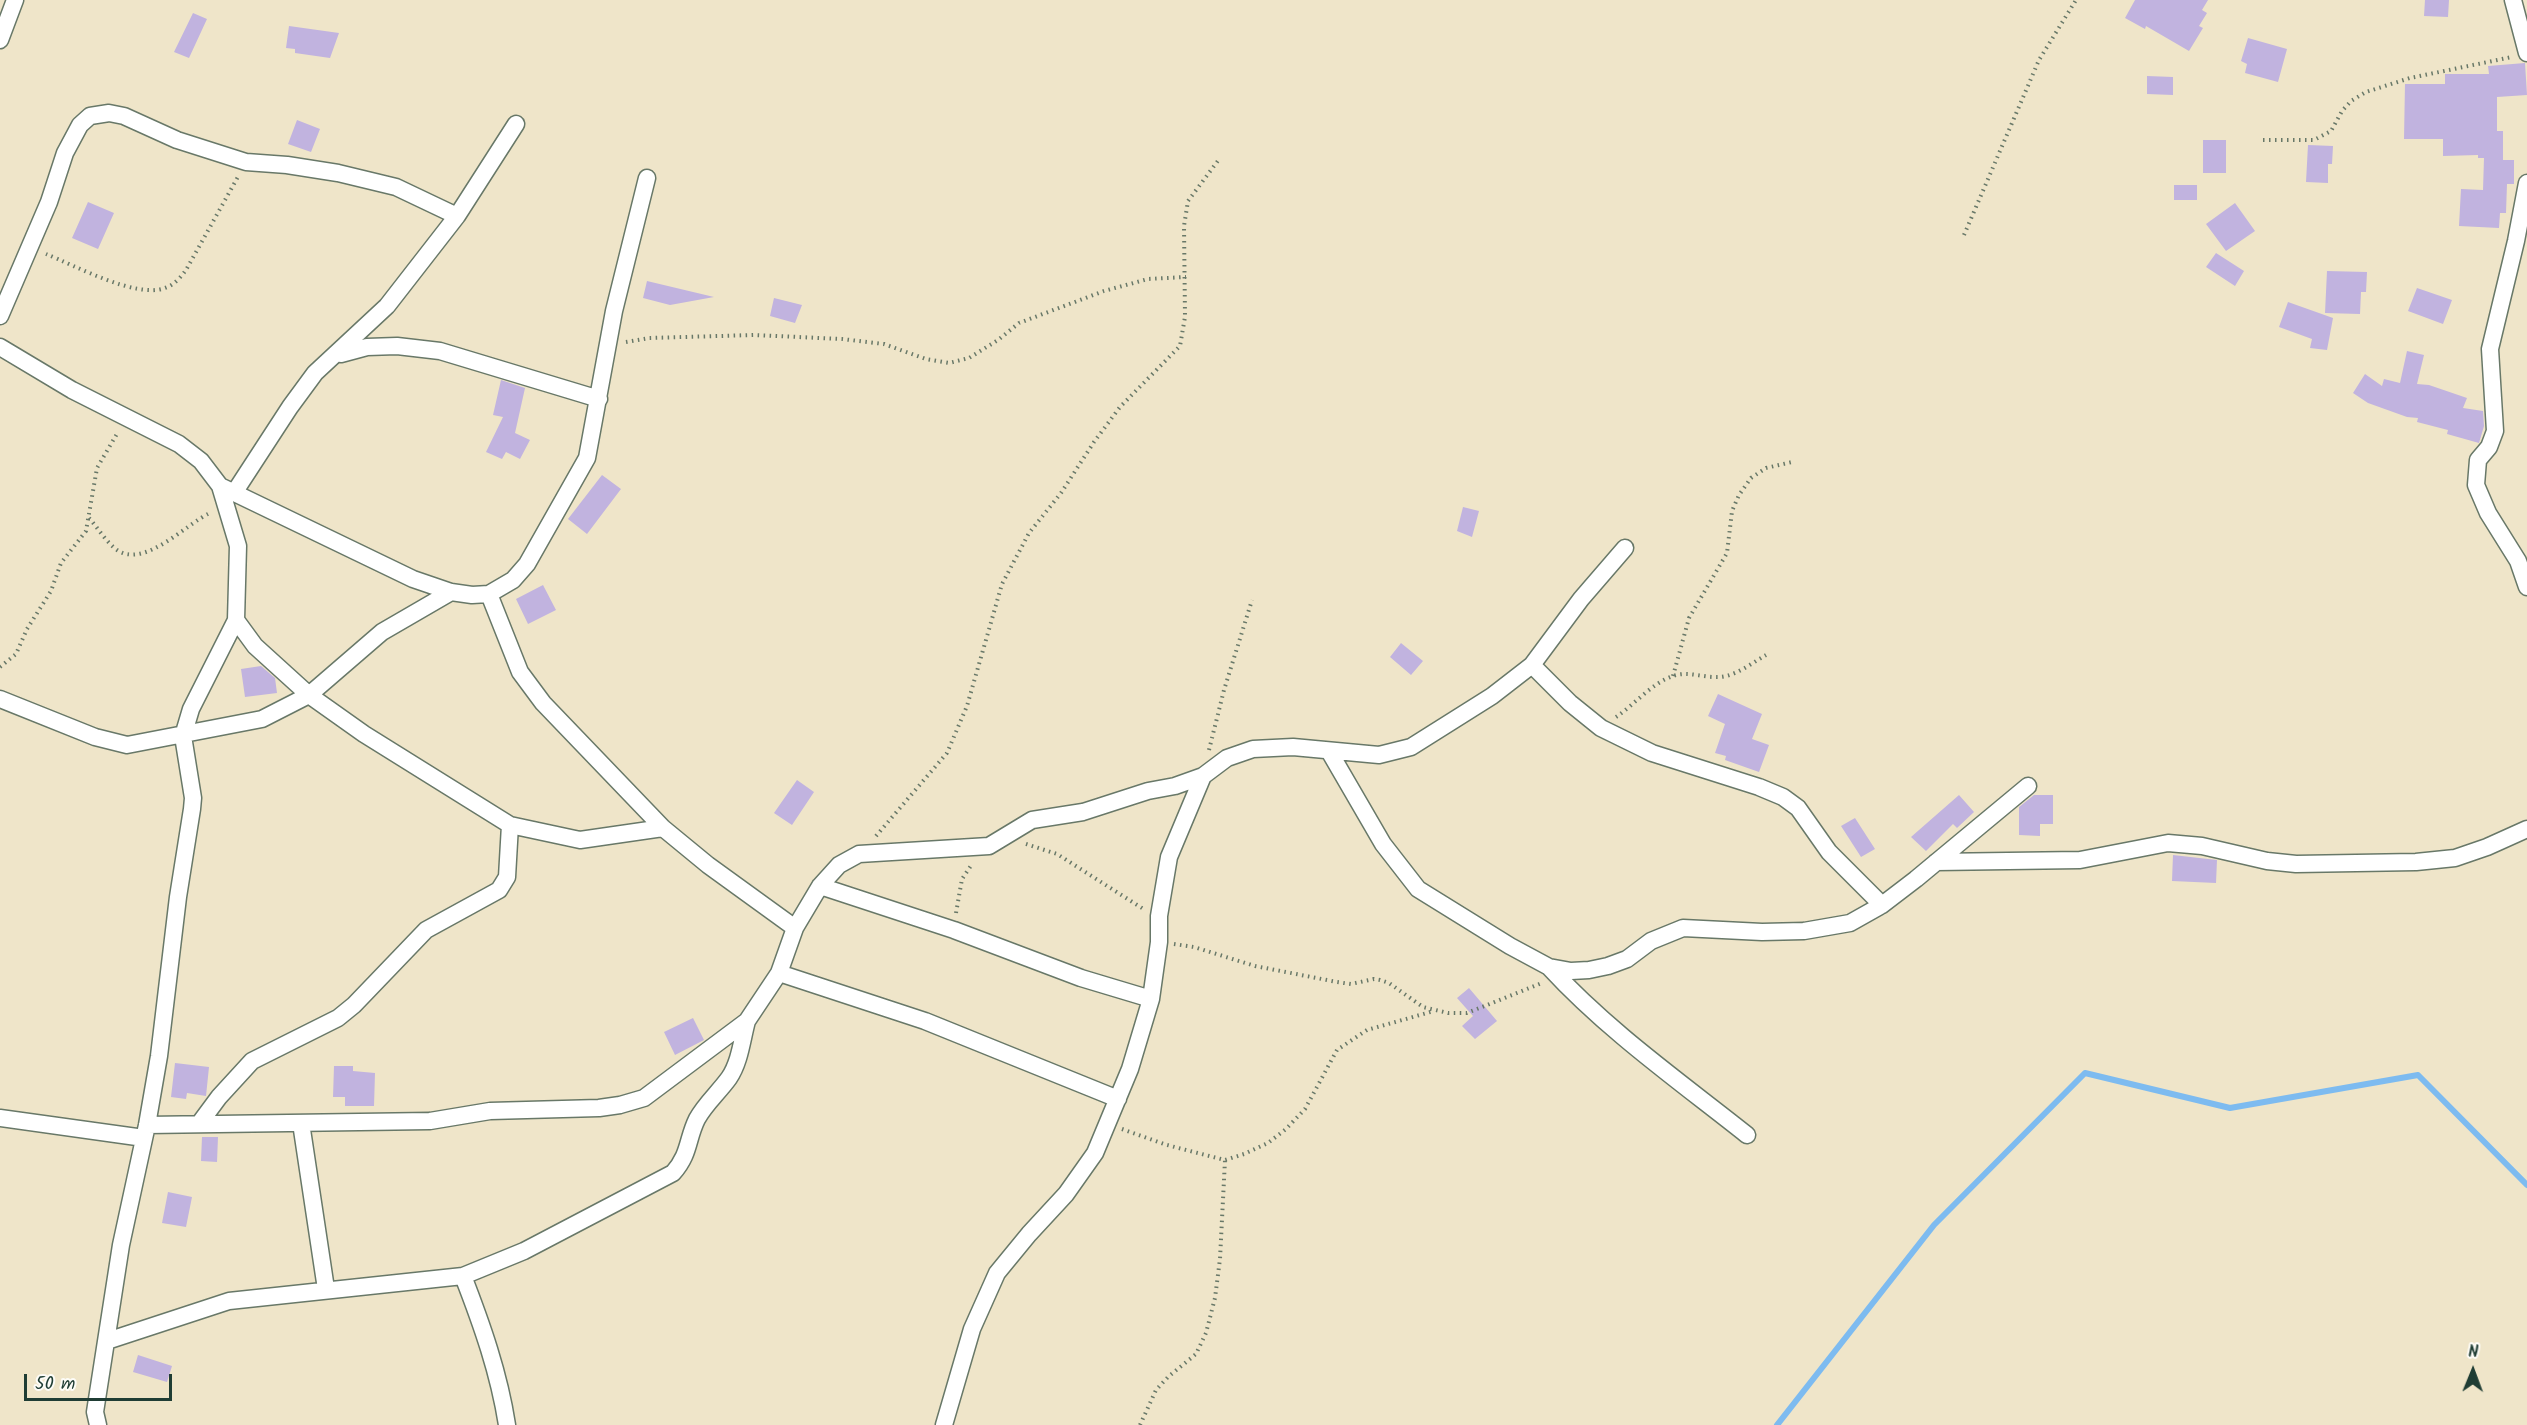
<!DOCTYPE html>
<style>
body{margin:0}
#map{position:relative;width:2527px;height:1425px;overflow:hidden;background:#efe5c9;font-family:Kalam,sans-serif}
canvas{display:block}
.north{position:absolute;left:2443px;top:1341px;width:60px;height:60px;-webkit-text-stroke:4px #fdfcf7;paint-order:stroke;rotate:1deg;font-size:16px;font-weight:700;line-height:24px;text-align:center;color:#1f3d34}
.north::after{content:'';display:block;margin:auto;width:21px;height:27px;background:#1f3d34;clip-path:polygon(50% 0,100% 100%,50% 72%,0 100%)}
.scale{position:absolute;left:24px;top:1374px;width:148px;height:27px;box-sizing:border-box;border:3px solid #1f3d34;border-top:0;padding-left:8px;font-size:18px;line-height:21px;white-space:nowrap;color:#1f3d34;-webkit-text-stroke:4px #fdfcf7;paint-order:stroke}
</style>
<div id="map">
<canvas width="2527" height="1425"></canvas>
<div class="north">N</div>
<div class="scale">50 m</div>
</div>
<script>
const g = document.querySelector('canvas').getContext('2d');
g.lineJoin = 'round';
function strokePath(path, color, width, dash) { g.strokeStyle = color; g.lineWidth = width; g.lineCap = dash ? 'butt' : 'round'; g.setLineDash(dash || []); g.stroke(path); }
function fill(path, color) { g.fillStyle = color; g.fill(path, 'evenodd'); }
const stream = new Path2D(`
 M1777 1425 1934 1225 2085 1073 2230 1108 2418 1075 2527 1185`);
const building = new Path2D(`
 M2135 0H2208L2202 10 2207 13 2199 26 2203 28 2189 51 2146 26 2145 29 2125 18Z
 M2425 0H2449L2448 17 2424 16Z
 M193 13 207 19 189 58 174 52Z
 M289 26 339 33 330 58 295 53V49L286 48Z
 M2248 38 2287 49 2278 82 2245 73 2247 64 2241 61Z
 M2525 63 2527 95 2497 97V131H2503V160H2514V184H2507L2506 213H2500L2499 228 2459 226 2461 189 2483 190 2484 158H2478V155L2443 156V139H2404L2405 84H2445V74H2489L2488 66Z
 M2147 76 2173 77V95L2147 94Z
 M297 120 320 129 311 152 288 144Z
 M2203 140H2226V173H2203Z
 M2308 145 2333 146 2332 164H2328V183L2306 182Z
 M2174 185H2197V200H2174Z
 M88 202 114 213 98 249 72 238Z
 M2235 203 2255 231 2226 251 2206 224Z
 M2216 253 2244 271 2235 286 2206 267Z
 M2327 271 2367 272 2366 292H2361L2360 314 2325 313Z
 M647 281 714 297 670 305 643 298Z
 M2417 288 2452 300 2443 324 2408 311Z
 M774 298 802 305 795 323 770 316Z
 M2288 302 2333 318 2327 350 2310 348 2312 339 2279 327Z
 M2407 351 2424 355 2417 384 2429 385 2467 398 2463 408 2483 411 2484 426 2479 443 2447 434 2448 430 2417 422 2418 418 2407 417 2368 403 2353 393 2365 374 2382 386 2384 379 2400 383Z
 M501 380 525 388 515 433 530 440 520 459 506 452 502 459 486 452 503 417 493 415Z
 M602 475 621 489 587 534 568 519Z
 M1463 507 1479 511 1472 537 1457 531Z
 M543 585 556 610 528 624 516 599Z
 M1401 643 1423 661 1411 675 1390 657Z
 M261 666 275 678 277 693 245 697 241 669Z
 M1718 694 1762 714 1752 739 1769 745 1759 772 1725 760 1726 756 1715 753 1725 724 1708 716Z
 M797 780 814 792 792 825 774 813Z
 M1959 795 1974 812 1957 828 1953 824 1926 851 1911 837Z
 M2034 795H2053V824H2040V836L2019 835V807Z
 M1855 818 1875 849 1861 857 1841 826Z
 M2173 855 2217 860 2216 883 2172 881Z
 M1469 988 1497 1021 1475 1039 1462 1026 1473 1016 1457 998Z
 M693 1018 704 1040 675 1055 664 1032Z
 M175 1063 209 1067 206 1096 187 1093 186 1099 171 1097Z
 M334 1066H353V1071L375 1073 374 1106H345V1097H333Z
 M202 1137H218L217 1162 201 1161Z
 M168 1192 192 1197 186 1227 162 1223Z
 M138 1355 172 1366 167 1382 133 1372Z`);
const path = new Path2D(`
 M2263 140H2314L2331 131 2342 111 2351 101 2366 92 2410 78 2512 57
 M1964 235 2039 60 2076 0
 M46 254C74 265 136 299 165 288 174 285 181 277 186 270L239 175
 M626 342 649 338 754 335 842 339 884 344 926 359 949 363 969 358 998 340 1019 323 1104 291 1148 279 1186 277
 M89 518C98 528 106 542 117 550 145 569 187 523 210 513
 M0 667 16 654 27 629 51 591 61 563 86 531 97 468 118 432
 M1673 676 1689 618 1727 553 1732 511 1739 495 1751 478 1766 468 1792 462
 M1616 717C1634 705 1652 683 1673 676 1687 671 1701 677 1715 677 1734 678 1750 664 1766 655
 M1209 750 1224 690 1252 600
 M876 836 947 753 967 706 1002 584 1029 533 1061 493 1094 442 1120 407 1180 346 1185 317 1184 226 1188 201 1220 158
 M1026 844 1057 854 1145 910
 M956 913 962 879 972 864
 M1174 944 1194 947 1255 966 1337 982 1351 984 1374 979 1380 980 1389 983 1423 1007 1448 1013H1467L1542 983
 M1122 1129 1167 1145 1225 1160 1244 1154 1268 1143 1286 1129 1305 1109 1337 1050 1367 1030 1434 1011
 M1140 1425 1156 1390 1168 1377 1196 1354 1206 1333 1215 1298 1220 1259 1225 1160`);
const street = new Path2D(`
 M2513 0 2527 53
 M0 40 15 0
 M2527 183 2516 241 2490 349 2495 431 2489 447 2478 460 2476 485 2488 513 2518 561 2527 587
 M0 316 49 202 65 153 80 125 90 116 109 113 124 116 177 140 246 162 287 165 338 173 396 187 457 216
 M0 347 72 390 179 444 201 461 220 486 238 546 236 620 191 709 183 736 193 798 192 809 178 897 159 1056 147 1125 121 1245 95 1412 98 1425
 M341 354 367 347 397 346 440 351 599 399
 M220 486 413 579 451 592 472 595 489 594 513 580 527 564 587 458 614 311 647 178
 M234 493 290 407 315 373 387 306 457 216 516 124
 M489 594 520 672 543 703 663 828 708 865 795 928
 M236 620 255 646 309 695 364 734 510 825 580 840 663 828
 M1532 665 1570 703 1601 728 1652 753 1759 787 1783 797 1798 808 1829 852 1882 905
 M0 699 95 737 127 745 262 719 309 695 382 632 451 592
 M1329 751 1383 844 1418 889 1510 946 1549 967 1571 971 1589 970 1608 966 1627 959 1651 941 1683 928 1762 932 1804 931 1850 923 1882 905 1916 879 2028 786
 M1936 862 2080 860 2168 843 2202 846 2267 861 2296 864 2416 862 2455 858 2487 847 2527 829
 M820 886 954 930 1081 978 1151 999
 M1549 967C1608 1031 1679 1081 1747 1135
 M779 973 925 1021 1118 1099
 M0 1118 144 1138
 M301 1123 326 1289
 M199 1124 219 1097 252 1061 338 1018 354 1005 426 930 499 890 507 877 510 825
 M147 1125 430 1121 490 1111 599 1108 620 1105 644 1098 747 1021 779 973 795 928 820 886 839 865 859 854 989 846 1032 820 1083 812 1148 791 1175 786 1203 776 1227 758 1253 749 1293 747 1379 755 1411 747 1492 696 1532 665 1581 599 1625 548
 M463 1276C482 1325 499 1373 507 1425
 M107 1341 229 1301 463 1276 524 1251 673 1173C690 1154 687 1139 697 1119 705 1104 719 1092 729 1078 740 1062 742 1039 747 1021
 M944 1425 972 1329 997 1273 1029 1234 1066 1194 1095 1153 1130 1069 1151 999 1159 942V916L1169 857 1203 776`);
strokePath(stream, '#7dbbf0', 6);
fill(building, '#c1b3df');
strokePath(street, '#687868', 19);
strokePath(path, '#687868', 4, [1.5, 4.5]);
strokePath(street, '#fff', 16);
</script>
